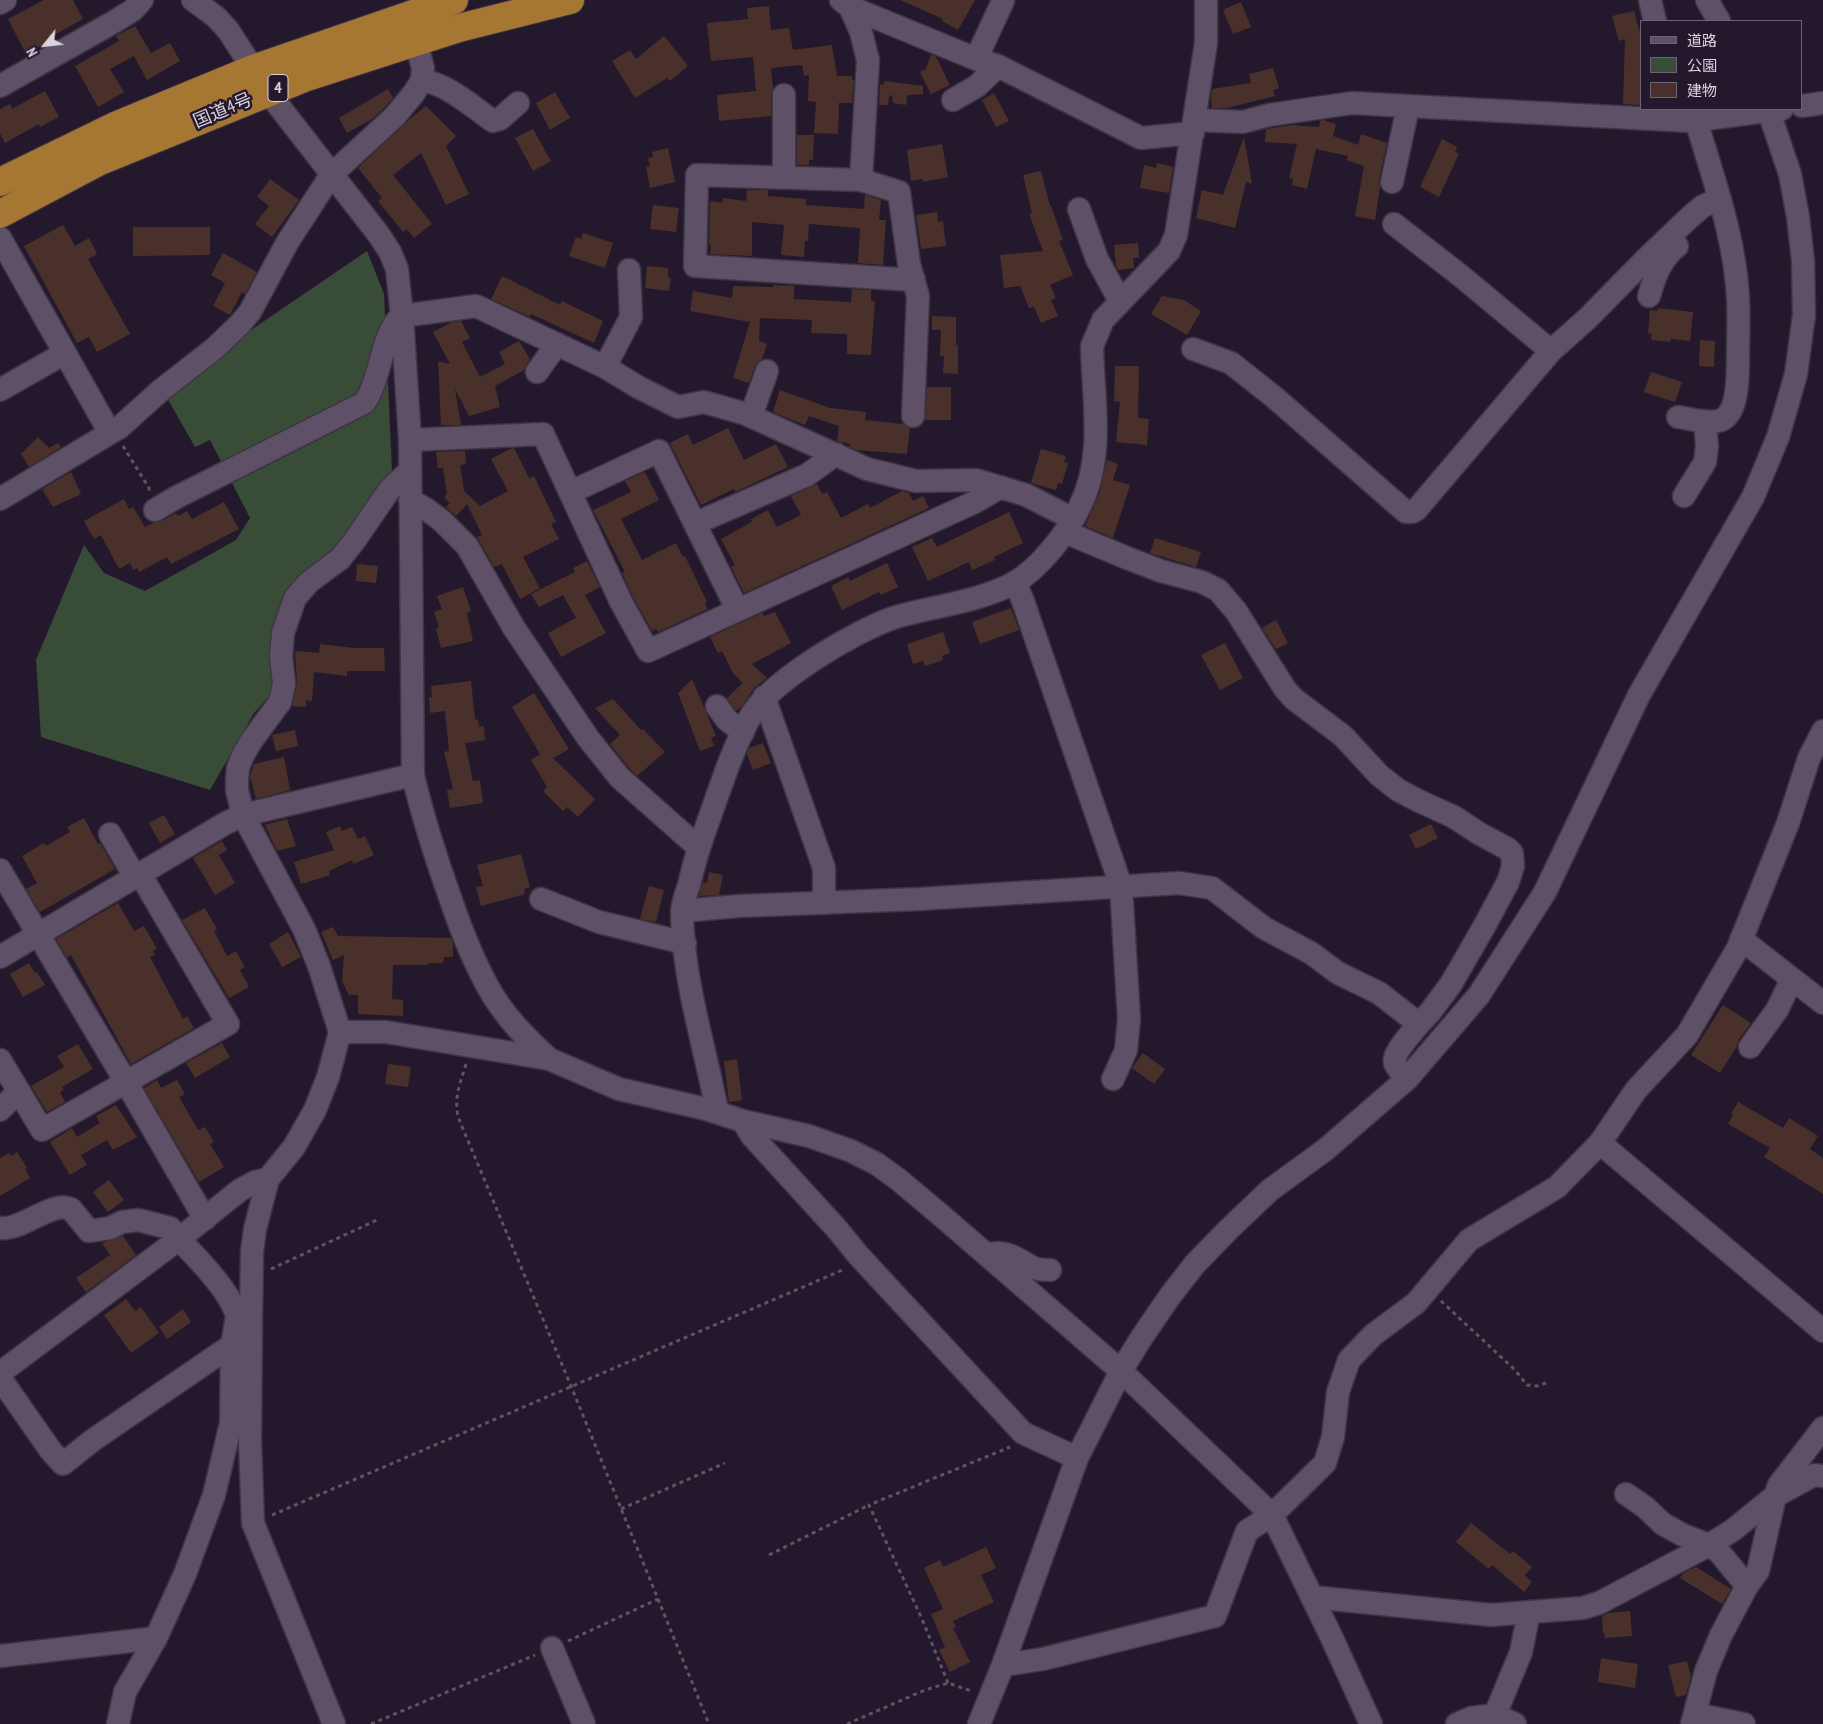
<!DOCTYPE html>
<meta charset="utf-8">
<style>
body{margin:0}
#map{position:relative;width:1823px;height:1724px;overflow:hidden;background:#24192c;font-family:"PT Sans Narrow","Noto Sans JP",sans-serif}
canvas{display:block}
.legend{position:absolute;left:1640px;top:20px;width:162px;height:90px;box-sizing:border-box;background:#24192c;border:1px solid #6d6374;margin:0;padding:6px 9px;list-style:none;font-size:15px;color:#dbd3e1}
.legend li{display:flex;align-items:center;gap:10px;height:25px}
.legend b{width:25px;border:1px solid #6d6374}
.north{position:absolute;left:20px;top:20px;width:50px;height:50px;-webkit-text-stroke:4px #24192c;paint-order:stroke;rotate:241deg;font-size:14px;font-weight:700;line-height:20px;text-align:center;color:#dbd3e1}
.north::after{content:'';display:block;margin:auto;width:18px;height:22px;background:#dbd3e1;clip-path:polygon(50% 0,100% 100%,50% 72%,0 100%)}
</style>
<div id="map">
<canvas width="1823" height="1724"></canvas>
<ul class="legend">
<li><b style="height:6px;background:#5d5067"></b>道路</li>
<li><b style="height:14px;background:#394c37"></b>公園</li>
<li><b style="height:14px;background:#4a302a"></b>建物</li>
</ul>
<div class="north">N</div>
</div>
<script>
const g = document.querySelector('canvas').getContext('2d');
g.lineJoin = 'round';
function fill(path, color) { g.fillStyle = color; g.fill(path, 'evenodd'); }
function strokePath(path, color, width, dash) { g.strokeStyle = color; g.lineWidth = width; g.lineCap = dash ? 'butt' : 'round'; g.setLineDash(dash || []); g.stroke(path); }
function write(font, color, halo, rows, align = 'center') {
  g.font = font + ' "PT Sans Narrow","Noto Sans JP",sans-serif'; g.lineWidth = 5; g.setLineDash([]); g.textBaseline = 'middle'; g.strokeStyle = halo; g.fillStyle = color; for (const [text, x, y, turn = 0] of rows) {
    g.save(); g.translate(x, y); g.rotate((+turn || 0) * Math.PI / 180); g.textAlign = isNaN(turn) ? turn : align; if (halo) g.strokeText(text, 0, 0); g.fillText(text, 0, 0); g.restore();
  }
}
const green = new Path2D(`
 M367 251 384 294 392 472 336 551 298 579 273 692 254 713 210 790 41 737 36 660 84 545 104 573 145 591 236 540 250 518 210 440 195 447 166 396 226 347Z`);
const building = new Path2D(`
 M44 0H73L83 19 47 39 48 42 26 54 8 19Z
 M900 0H975L958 30 942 21 943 19Z
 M1241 2 1251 27 1233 34 1223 10Z
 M769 6 771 30 789 28 793 50 832 45 837 76H852V80H854L852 103H839L838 134 814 133 816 102 808 101 809 75 804 76 802 65 771 68 773 88 771 95V116L719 121 717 95 756 91 753 57 711 61 707 23 748 19 747 8Z
 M1634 11 1642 40V105L1623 104 1625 39 1619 41 1612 16Z
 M135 26 151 53 170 43 180 61 147 80 134 56 110 69 124 92 98 107 75 66 119 41 116 36Z
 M664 36 688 66 670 81 667 78 635 98 612 61 630 50 636 59Z
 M931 54 936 57 950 85 931 94 920 72 926 69Z
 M1273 68 1279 88 1273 90 1275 96 1227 108H1212L1211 98 1212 89 1251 83 1249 74Z
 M884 81 923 86V94L907 95 906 105 893 103 892 95 889 96 888 105H879L880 84 884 85Z
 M388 89 393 98 385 107 372 119 347 133 339 118Z
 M45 91 59 117 40 127 39 124 5 143 0 133V109L10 104 12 109Z
 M555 92 570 118 550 130 536 103Z
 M994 93 1009 121 996 127 982 100Z
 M426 106 456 136 446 146 469 194 446 205 421 153 393 175 432 224 414 238 407 229 403 232 378 201 382 198 358 168 410 119Z
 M1323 120 1336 124 1333 136 1358 145 1361 134 1387 143 1379 179 1380 187 1375 220 1355 216 1364 166 1347 160 1348 156 1316 149 1307 189 1292 185 1293 179 1289 178 1297 144 1265 142 1266 129 1292 125 1319 127 1320 121Z
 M533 129 551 161 533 171 515 138Z
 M797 135H814L813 160H809V165H797Z
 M1244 137 1252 184 1246 182 1235 228 1196 218 1202 190 1223 195Z
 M1442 139 1457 147 1455 152 1459 154 1439 197 1420 187Z
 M942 144 948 177 923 182V179L911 181 907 150Z
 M668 148 675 182 650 188 646 167 650 166 648 158 653 157 652 152Z
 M1157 163 1173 167 1169 193 1140 188 1144 165 1156 168Z
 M1041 171 1050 206H1051L1063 240 1059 241 1073 275 1050 285 1056 298 1051 300 1058 316 1041 323 1034 307 1029 308 1020 286 1004 288 1000 255 1043 251 1029 214 1032 213 1023 175Z
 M270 179 299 200 272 237 255 224 269 206 257 197Z
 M747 190H768V196L806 199V205L864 209 865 195 881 200 879 220H886L883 265 858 263 860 228 809 224 808 241H805L804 257 781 255 784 225 752 222V256L710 254 711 245H709L710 201 722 203 723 198 746 201Z
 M653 205 679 208 676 232 650 229Z
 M937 212 938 222 943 221 946 246 921 249 916 215Z
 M63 225 75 246 89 238 97 254 88 259 130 334 97 352 89 337 77 343 24 246Z
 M133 227H210V255L133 256Z
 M583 233 613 243 605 268 569 256 576 237 581 239Z
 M1138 243 1139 258H1133L1134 268 1118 270 1116 266 1114 245Z
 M223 253 257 272 245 294 242 292 230 315 213 306 225 283 211 275Z
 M647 266 668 268V277L671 278 669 291 645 288Z
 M502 276 560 305 562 301 603 321 594 343 531 314 530 317 491 299Z
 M773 285 794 286V299L851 302 852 289 871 290V301H875L871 355 847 354V334L811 333 812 320 760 318 759 341 767 344 762 359 755 366 749 383 733 378 750 322 690 311 693 291 732 298 733 286 773 287Z
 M1162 296 1184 300 1201 311 1187 335 1151 314Z
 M1658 308 1693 312 1690 341 1671 339 1670 342 1651 340 1652 334 1648 333 1650 310 1657 311Z
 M932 316 956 317V345H958V374L943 373 944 356H940L941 330H932Z
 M461 321 470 338 462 342 480 377 505 364 499 352 519 341 530 359 524 370 495 386 500 407 469 416 455 389 461 425H441L438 361 450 364 433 332 452 322Z
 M1700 340 1715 341 1714 367 1699 366Z
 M1115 366H1139L1138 418 1149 419 1147 445 1116 442 1120 402 1114 401Z
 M1651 372 1682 382 1675 402 1644 392Z
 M927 387H951V420H925Z
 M780 390 830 408 866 412 865 420 903 424 910 428 907 454 856 450 849 447 850 444 837 441 839 426 809 416 805 425 773 412Z
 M728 428 744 460 776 444 788 467 735 492 734 489 701 505 670 443 688 434 693 445Z
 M38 437 49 448 58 443 61 447 29 467 21 454Z
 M514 448 529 478 534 476 556 522 551 524 559 539 523 557 540 588 520 599 502 564 494 567 477 537 482 535 467 504 456 516 446 507 450 503 444 497 447 494 443 468H438L436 452 465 451 466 464 460 465 464 491 480 506 508 491 491 459 510 449Z
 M1041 449 1066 456 1064 462 1068 463 1062 484 1058 483 1056 490 1031 483Z
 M1107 460 1118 464 1113 480 1130 485 1113 538 1085 526 1100 492Z
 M71 472 81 494 53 507 42 489Z
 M645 472 659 500 621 519 642 560 676 543 683 557 685 556 707 602 705 604 708 609 658 632 656 629 652 631 632 595 622 573 625 572 593 510 631 492 625 481Z
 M817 484 822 494 827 492 841 518 868 504 870 508 902 491 909 493 913 501 923 496 929 508 744 593 731 567 735 565 721 539 752 522 751 519 768 510 777 527 801 515 791 496Z
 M124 499 129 509 133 507 145 527 153 523 162 521 176 513 178 516 187 511 192 519 224 502 239 529 171 564 167 557 139 572 137 568 133 570 130 563 119 569 101 535 94 539 84 521Z
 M1009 512 1023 543 994 557 995 560 972 570 969 562 928 581 912 547 932 538 937 547Z
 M1155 538 1201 552 1196 567 1150 553Z
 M587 561 600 587 585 595 606 633 561 657 548 633 576 618 563 595 539 607 531 594 575 572 573 568Z
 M887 563 898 587 881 595 879 592 842 610 831 586 848 577 850 581Z
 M357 564 378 566 376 583 356 581Z
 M463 587 471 611 467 613 473 641 441 648 436 628 439 627 434 612 442 609 437 596Z
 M1011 608 1019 630 980 644 972 622Z
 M775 612 791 643 752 664 767 678 754 688 743 705 736 711 727 698 743 683 733 673 722 651 718 653 710 637 762 613 764 616Z
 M1276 620 1288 643 1276 649 1262 628Z
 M943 632 950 653 942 656 943 660 925 666 923 661 913 664 907 644Z
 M1225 643 1243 678 1220 690 1201 655Z
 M320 644 354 648H384L385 671H347V676L314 672 312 701 306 700V707L292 706 297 683 295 651 319 653Z
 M692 679 716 736 711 738 714 746 700 751 678 693Z
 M471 681 475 720 478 719 479 727 484 726 485 740 465 743 473 781 480 780 483 803 450 808 447 790 453 789 444 752 449 751 445 711 430 713 429 698 432 697 431 686Z
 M534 693 569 749 553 758 595 799 578 817 567 807 563 811 543 791 547 787 531 760 540 754 512 707Z
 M613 699 641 730 643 729 665 752 637 776 630 769 610 744 620 735 595 708Z
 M295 730 298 746 276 751 272 735Z
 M763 743 771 763 753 770 747 754 749 748Z
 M284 757 290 790 256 799 250 776 254 764Z
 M164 815 175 834 160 843 149 823Z
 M84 818 98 844 100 843 115 869 40 912 26 889 37 883 22 856 44 843 46 846 70 832 67 827Z
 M287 819 296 846 277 851 265 825Z
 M1431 824 1438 838 1416 849 1409 835Z
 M340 826 342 831 352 827 358 839 365 836 374 855 353 864 352 860 329 871 330 875 301 884 294 862 334 850 326 832Z
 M222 841 227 850 219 855 235 883 215 895 193 858Z
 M521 854 530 887 524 889 525 894 481 906 476 887 483 886 477 865Z
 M709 872 723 875 719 895 699 896 703 882 707 883Z
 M649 886 664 890 656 922 640 919Z
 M118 903 134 931 144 926 157 949 153 951 155 955 150 957 183 1019 187 1016 194 1028 131 1064 71 955 67 958 56 939Z
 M205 908 217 929 214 931 227 956 236 951 245 967 240 970 249 987 229 998 182 920Z
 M333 927 338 936 451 938 453 943V957H444L443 963H428V965H393L392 999 403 1000V1016L358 1014V995H349L342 981 344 955 333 960 321 932Z
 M288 932 301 957 282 967 269 944Z
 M29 963 35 973 37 972 45 985 23 997 10 974Z
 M1723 1005 1751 1023 1739 1039 1737 1046 1720 1073 1691 1055Z
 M222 1043 230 1057 195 1078 186 1063Z
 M78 1044 93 1069 62 1087 64 1090 60 1092 65 1102 47 1112 31 1086 64 1067 57 1056Z
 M1143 1053 1165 1069 1154 1084 1132 1068Z
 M737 1059 742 1100 729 1102 724 1061Z
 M388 1064 411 1067 408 1087 385 1084Z
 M157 1080 161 1088 177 1080 185 1094 179 1097 198 1130 205 1127 214 1142 210 1144 224 1167 199 1182 144 1088Z
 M1738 1102 1783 1128 1789 1118 1818 1136 1810 1149 1823 1158V1194L1764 1157 1770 1148 1728 1124 1733 1115 1731 1114Z
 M116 1105 137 1137 113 1150 107 1140 81 1155 87 1165 70 1175 50 1142 72 1128 77 1137 100 1123 96 1116Z
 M17 1152 27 1168 25 1169 30 1178 0 1196V1158L9 1153 11 1156Z
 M109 1180 124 1200 108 1212 93 1192Z
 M123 1236 136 1255 86 1292 76 1278 110 1255 102 1243Z
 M126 1299 135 1311 141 1307 159 1333 131 1353 104 1315Z
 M183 1309 191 1322 167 1339 159 1327Z
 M1471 1523 1510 1554 1513 1551 1532 1567 1525 1575 1532 1582 1524 1592 1492 1565 1489 1569 1456 1542Z
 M986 1547 996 1568 981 1575 994 1602 953 1621 956 1627 953 1628 970 1662 950 1672 939 1650 945 1647 931 1614 943 1609 924 1568 940 1560 943 1567Z
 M1696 1567 1731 1589 1722 1604 1680 1578 1683 1573Z
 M1630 1611 1632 1636 1604 1638 1605 1633H1603L1602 1616 1608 1613Z
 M1601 1658 1638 1664 1635 1688 1598 1682Z
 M1687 1661 1691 1676 1686 1695 1676 1697 1668 1665Z`);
const path = new Path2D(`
 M123 446 149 488V492
 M466 1064C460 1084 454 1096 458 1117L571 1386 709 1724
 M271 1269 377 1220
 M1441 1301 1515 1370 1527 1385 1537 1386 1546 1383
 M621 1509 725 1463
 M272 1515 845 1269
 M769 1555 869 1505
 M568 1641 658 1599
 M948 1683 922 1619 869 1505 1010 1447
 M371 1724 535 1655
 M847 1724 925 1690 948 1683 971 1691`);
const minor = new Path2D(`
 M193 0 216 17 228 30 268 92 379 235 390 252 397 269 402 316 410 440 413 775C423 819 437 861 452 903 462 932 473 960 488 987 503 1015 526 1038 549 1059
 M841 0 850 7 976 59 998 66 1141 138 1193 133
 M1650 0 1655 21
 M1707 0 1719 21
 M0 3 5 0
 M850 7 861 32 868 60 861 180
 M976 59 1003 1
 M422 80C449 85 471 106 493 121L500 119 518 103
 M0 86 112 23 133 10 142 0
 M953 100 977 86 998 66
 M1802 106 1823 103
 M1194 120 1243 122 1269 115 1352 103 1690 121 1782 109
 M784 177V95
 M1392 182 1408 107
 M1079 209 1097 259 1120 301
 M1394 224 1461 276 1551 351
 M0 238 110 433
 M1649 296C1655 276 1660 260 1677 246
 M1193 349 1231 363 1274 397 1406 512H1412L1417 509 1551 351 1588 318 1648 257 1690 217 1703 206 1720 199
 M605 367 631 317 629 270
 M537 372 557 344
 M0 390 65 353
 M751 416 767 371
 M913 416 918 296 909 264 899 192 861 180 697 175 695 266 914 280
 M1678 417C1692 419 1715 427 1726 417 1738 406 1738 374 1738 358 1738 338 1739 318 1738 298 1735 237 1713 178 1696 120
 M410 440 543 434 621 602 648 651 975 502 1001 487
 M571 492 659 451 737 609
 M1684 496 1705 462 1707 446 1705 421
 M0 499 120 427 160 391 215 348 240 324 250 312 287 243 331 175 395 116 414 93 422 80 423 68 416 42
 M410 500 426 509 442 521 467 546 514 628 588 738 620 778 698 847
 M155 510 175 498 364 403C381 382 381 331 402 316L476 306 605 367 638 387 678 407 704 402 746 414 867 469 916 481 976 480 1026 495 1073 519
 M696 523 807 475 836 454
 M1065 532 1127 558 1161 571 1202 582 1218 590 1236 611 1285 689 1294 699 1343 736 1379 775 1398 790 1419 801 1454 817 1480 834 1508 849 1512 853 1513 866 1508 882 1485 925 1451 984 1431 1011 1419 1024
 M1015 582 1023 601 1121 886 1129 1019 1126 1050 1113 1079
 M764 697 824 868V903
 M717 706 727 720 743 732
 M110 834 135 877
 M0 870 126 1082 205 1219
 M541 899 599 922 685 943
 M682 911 739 906 919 899 1179 883 1212 888 1264 928 1311 953 1338 973 1379 993 1419 1024C1413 1032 1391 1054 1395 1063 1397 1069 1403 1074 1407 1079
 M1741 939 1823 1003
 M0 957 140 874
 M340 1032H386L549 1059 619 1089 706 1109 743 1121 809 1136 851 1151 877 1164 899 1180 943 1217 1121 1371 1272 1515 1331 1636 1371 1724
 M1750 1047 1777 1010 1792 979
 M0 1060 42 1130 228 1024 140 874 226 823 243 815 413 775
 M0 1110 19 1091
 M717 1111C705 1046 683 981 682 913 682 904 686 894 689 885 694 862 701 841 709 819 721 786 732 750 749 719 768 682 856 630 896 617 935 606 978 602 1014 583 1040 568 1068 532 1080 506 1105 456 1093 399 1092 346L1103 320 1169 251 1176 235 1206 43V0
 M743 1121 752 1136 836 1228 859 1256 1023 1433 1077 1458
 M1600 1143 1823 1331
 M0 1228C22 1231 52 1200 71 1209L89 1231 110 1228 122 1222 138 1220 170 1228 180 1238
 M179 1239C198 1259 230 1291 237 1316H251
 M987 1255C1006 1248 1018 1260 1034 1268 1039 1270 1045 1270 1050 1270
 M0 1373 179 1239 240 1190 255 1182 268 1179
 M0 1378 51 1451 63 1464 93 1440 232 1345
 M1626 1494 1645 1507 1663 1524 1683 1535 1709 1545 1719 1552 1747 1586 1721 1635 1706 1671 1692 1724
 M1747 1586 1758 1571 1775 1496 1779 1485 1823 1428
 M1312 1597 1491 1615 1583 1608 1599 1603 1709 1545 1733 1530 1775 1496 1814 1475 1823 1476
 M552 1648 584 1724
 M0 1656 156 1638
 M1003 1665 1043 1659 1215 1616 1247 1531 1272 1515 1325 1463 1333 1437 1338 1392 1349 1360 1373 1335 1416 1303 1469 1240 1557 1187 1600 1143 1636 1090 1687 1035 1738 948 1788 823 1809 758 1823 731
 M1695 1714 1744 1724
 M1495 1715 1521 1652 1529 1612
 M118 1724 125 1692 156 1638 185 1574 214 1495 231 1423 232 1345 237 1316
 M334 1724 253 1523 250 1441 251 1316 252 1252 255 1229 268 1179 294 1147 315 1110 328 1077 340 1032 319 966 304 929 243 815 237 790V779L238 768 243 755 252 740 280 702 284 684 281 656 283 633 295 598 309 582 340 559 355 540 390 489 410 471
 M979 1724 1003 1665 1077 1458 1121 1371 1142 1337 1170 1296 1195 1264 1228 1230 1270 1190 1325 1150 1407 1079 1479 995 1545 892 1639 695 1753 497 1778 437 1796 374 1804 315 1803 261 1798 217 1790 174 1768 109
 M1457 1724 1471 1718 1495 1715 1515 1724`);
const highway = new Path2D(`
 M0 182 115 126 253 69 454 0
 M0 214 100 161 304 78 459 28 570 0`);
const shields = [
 [278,88,20]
];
const shieldNames = [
 ["4",278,88]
];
const streetNames = [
 ["国道4号",223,111,-23]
];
fill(green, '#394c37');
fill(building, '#4a302a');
strokePath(minor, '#3e3645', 25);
strokePath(highway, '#3e3645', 30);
strokePath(path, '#5e5465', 3, [4, 4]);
strokePath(minor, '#5d5067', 22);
strokePath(highway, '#a67732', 28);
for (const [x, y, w] of shields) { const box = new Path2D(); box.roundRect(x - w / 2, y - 13.5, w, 27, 4); g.fillStyle = '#24192c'; g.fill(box); strokePath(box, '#dbd3e1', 1); }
write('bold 16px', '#dbd3e1', null, shieldNames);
write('18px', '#dbd3e1', '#24192c', streetNames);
</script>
